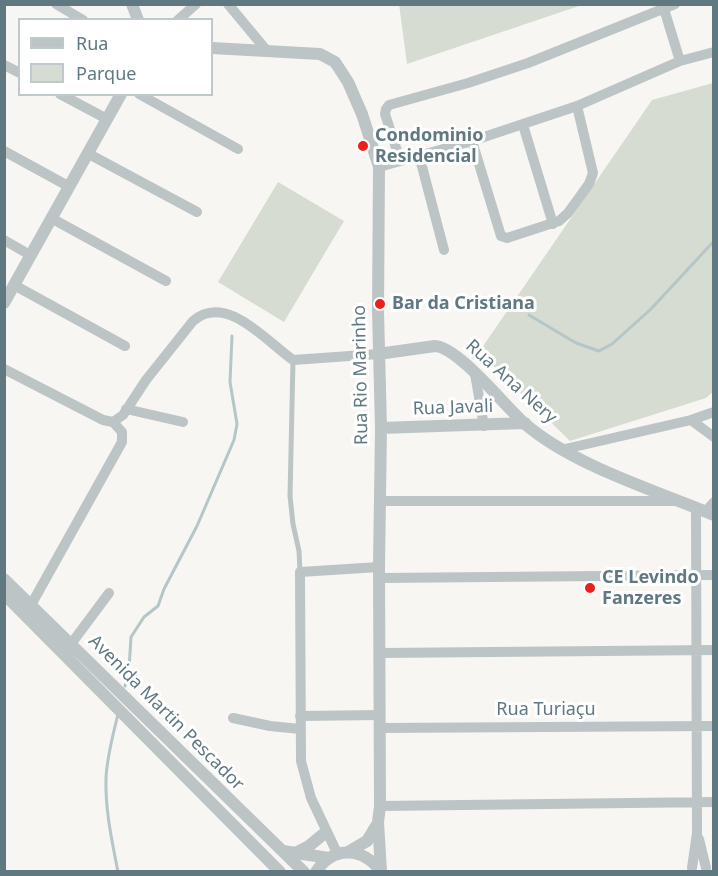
<!DOCTYPE html>
<meta charset="utf-8">
<style>
body{margin:0}
#map{position:relative;width:718px;height:876px;overflow:hidden;background:#f7f6f3;font-family:"Noto Sans",sans-serif}
canvas{display:block}
.frame{position:absolute;inset:0;border:6px solid #607980;pointer-events:none}
.legend{position:absolute;left:18px;top:18px;width:195px;height:78px;box-sizing:border-box;background:#fff;border:2px solid #bfc9cc;margin:0;padding:8px 10px;list-style:none;font-size:18px;color:#607980}
.legend li{display:flex;align-items:center;gap:12px;height:30px}
.legend b{width:30px;border:2px solid #bfc9cc}
</style>
<div id="map">
<canvas width="718" height="876"></canvas>
<div class="frame"></div>
<ul class="legend">
<li><b style="height:8px;background:#bdc4c6"></b>Rua</li>
<li><b style="height:16px;background:#d7dcd2"></b>Parque</li>
</ul>
</div>
<script>
const g = document.querySelector('canvas').getContext('2d');
g.lineJoin = 'round';
function fill(path, color) { g.fillStyle = color; g.fill(path, 'evenodd'); }
function strokePath(path, color, width, dash) { g.strokeStyle = color; g.lineWidth = width; g.lineCap = dash ? 'butt' : 'round'; g.setLineDash(dash || []); g.stroke(path); }
function write(font, color, halo, rows, align = 'center') {
  g.font = font + ' "Noto Sans",sans-serif'; g.lineWidth = 6; g.setLineDash([]); g.textBaseline = 'middle'; g.strokeStyle = halo; g.fillStyle = color; for (const [text, x, y, turn = 0] of rows) {
    g.save(); g.translate(x, y); g.rotate((+turn || 0) * Math.PI / 180); g.textAlign = isNaN(turn) ? turn : align; if (halo) g.strokeText(text, 0, 0); g.fillText(text, 0, 0); g.restore();
  }
}
const green = new Path2D(`
 M399 4H582V5L407 64Z
 M713 83V392L706 398 570 441 479 352 652 100Z
 M278 182 344 221 284 322 218 282Z`);
const stream = new Path2D(`
 M529 315 576 343 599 351 612 344 651 309 714 241
 M125 686 129 669 131 637 144 617 158 606 164 589 197 526 234 440 237 424 230 382 232 336
 M118 714C113 735 107 756 106 778 105 810 112 841 118 872`);
const service = new Path2D(`
 M293 360 290 496 293 524 299 551 300 572`);
const minor = new Path2D(`
 M56 4 83 20
 M228 4 267 51
 M664 9 680 61
 M178 20 196 4
 M4 65 20 73
 M60 94 107 119
 M139 94 238 149
 M523 125 553 224
 M472 141 501 236 507 238 559 221 568 213 589 184 593 173 577 106
 M4 151 68 186
 M87 153 197 212
 M419 155 444 250
 M400 160 385 114 386 109 389 105 468 83 528 63 675 4
 M379 167 472 141 577 106 680 61 714 52
 M51 218 166 281
 M4 240 30 255
 M14 285 125 346
 M4 369 103 420 113 422 123 415 146 380 193 321C226 292 267 342 293 360L378 354
 M475 374 484 426
 M126 409 183 422
 M691 420 714 412
 M565 449 691 420 714 437
 M380 501H676
 M705 512 714 502
 M380 578 714 575
 M31 605 122 442V432L113 422
 M71 644 109 593
 M381 653 714 650
 M300 716 380 715
 M233 718 270 726 300 729
 M379 728 714 726
 M380 806 714 802
 M699 839 706 868
 M338 855 311 798 301 761 300 572 379 567
 M692 868 697 833 696 509`);
const tertiary = new Path2D(`
 M132 4 138 20
 M212 48 320 54 335 62 348 82 362 114 379 167 378 311 381 428 379 567 380 806 378 822 381 871
 M4 303 121 94
 M378 354 435 346C458 347 505 406 524 423 572 465 654 490 714 515
 M381 428 525 423
 M4 579 304 872
 M4 594 280 872
 M283 851 329 858
 M348 852 367 841 378 823
 M293 854 309 846 326 832
 M316 872C333 845 364 847 381 872`);
const markers = [
 [363,146,6,"#ec1f1d"],
 [380,304,6,"#ec1f1d"],
 [590,588,6,"#ec1f1d"]
];
const poiNames = [
 ["Condominio",375,136],
 ["Residencial",375,157],
 ["Bar da Cristiana",392,304],
 ["CE Levindo",602,578],
 ["Fanzeres",602,599]
];
const streetNames = [
 ["Rua Rio Marinho",361,375,-91],
 ["Rua Ana Nery",511,382,42],
 ["Rua Javali",453,408,-2],
 ["Rua Turiaçu",546,710],
 ["Avenida Martin Pescador",166,713,45]
];
fill(green, '#d7dcd2');
strokePath(stream, '#b4c6c7', 3);
strokePath(service, '#bdc4c6', 5);
strokePath(minor, '#bdc4c6', 10);
strokePath(tertiary, '#bdc4c6', 12);
for (const [x, y, r, color] of markers) { const dot = new Path2D(); dot.arc(x, y, r, 0, 2 * Math.PI); g.fillStyle = color; g.fill(dot); strokePath(dot, '#fff', 2); }
write('bold 18px', '#607980', '#fff', poiNames, 'left');
write('18px', '#607980', '#fff', streetNames);
</script>
